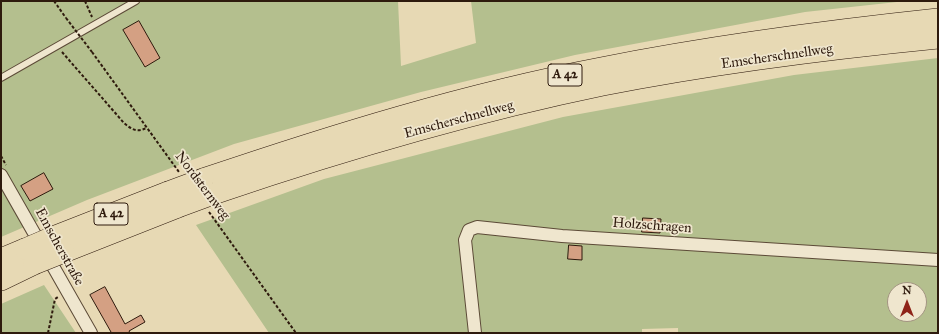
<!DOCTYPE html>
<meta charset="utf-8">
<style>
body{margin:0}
#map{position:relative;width:939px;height:334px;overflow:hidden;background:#e7d9b4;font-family:"IM FELL Great Primer",serif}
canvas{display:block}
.frame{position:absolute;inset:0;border:2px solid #2e1a0d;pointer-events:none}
.north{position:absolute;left:887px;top:282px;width:40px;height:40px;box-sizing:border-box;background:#efe6ce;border:1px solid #a29481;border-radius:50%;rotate:0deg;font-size:11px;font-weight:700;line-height:16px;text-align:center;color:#2e1a0d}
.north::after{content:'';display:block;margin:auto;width:14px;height:18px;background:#8f2418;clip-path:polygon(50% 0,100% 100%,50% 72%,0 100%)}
</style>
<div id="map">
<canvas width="939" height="334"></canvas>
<div class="frame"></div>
<div class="north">N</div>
</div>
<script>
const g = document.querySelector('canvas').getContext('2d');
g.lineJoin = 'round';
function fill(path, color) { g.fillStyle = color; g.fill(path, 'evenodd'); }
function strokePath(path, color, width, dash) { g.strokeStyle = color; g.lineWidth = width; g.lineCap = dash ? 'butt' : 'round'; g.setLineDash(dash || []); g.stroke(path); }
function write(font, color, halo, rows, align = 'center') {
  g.font = font + ' "IM FELL Great Primer",serif'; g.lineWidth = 3.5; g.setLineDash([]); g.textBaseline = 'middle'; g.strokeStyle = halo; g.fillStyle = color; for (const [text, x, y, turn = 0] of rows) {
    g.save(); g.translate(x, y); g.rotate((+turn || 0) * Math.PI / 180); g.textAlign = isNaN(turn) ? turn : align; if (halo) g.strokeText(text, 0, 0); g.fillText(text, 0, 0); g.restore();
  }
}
const green = new Path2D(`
 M1 1H398L401 66 476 43 471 1H906L805 12 575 55 421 92 234 144 87 200 1 237Z
 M938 58V333H678V328L642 329V333H269L196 225 324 179 563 117 794 75ZM895 290H919V314H895Z
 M44 285 76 333H1V304Z`);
const building = new Path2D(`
 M139 21 160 58 145 67 123 30Z
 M44 173 53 189 30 201 21 186Z
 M643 218 661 219 660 233 642 232Z
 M569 245 582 246V260L568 259Z
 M105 287 125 324 141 315 145 322 129 331 130 333H109L111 332 90 295Z`);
const path = new Path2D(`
 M54 1 66 18
 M85 1 92 17
 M62 52 124 123C131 129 137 133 146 128
 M92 52 179 172
 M1 156 6 165
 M209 212 296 333
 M48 333 55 299 58 297`);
const lane = new Path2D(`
 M1 78 136 1`);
const street = new Path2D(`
 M1 175 91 333
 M475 333 465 240 469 230 477 227 562 236 938 260`);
const highway = new Path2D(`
 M203 179C333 135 465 94 601 68 712 46 825 31 938 19
 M216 193C343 150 472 112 603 85 714 63 826 49 938 38
 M53 237 168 192
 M64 252 178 207
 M1 259 25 249
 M1 280 34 264`);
const pathBridge = new Path2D(`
 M66 18 92 52`);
const highwayBridge = new Path2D(`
 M168 192 203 179
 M178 207 216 193
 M25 249 53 237
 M34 264 64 252`);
const shields = [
 [565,75,34],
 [111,214,34]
];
const shieldNames = [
 ["A 42",565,75],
 ["A 42",111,214]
];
const streetNames = [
 ["Emscherschnellweg",777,57,-8],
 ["Emscherschnellweg",459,120,-15],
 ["Nordsternweg",202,186,53],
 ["Holzschragen",652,226,4],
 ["Emscherstraße",59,247,61]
];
fill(green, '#b4bf8e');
fill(building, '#d4a083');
strokePath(building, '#2e1a0d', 1);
strokePath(lane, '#5c4a37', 8);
strokePath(street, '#5c4a37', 14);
strokePath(highway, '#2e1a0d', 22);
strokePath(path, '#2e1a0d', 2, [3, 2]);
strokePath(lane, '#efe6ce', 6);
strokePath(street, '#efe6ce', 12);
strokePath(highway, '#e7d9b4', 21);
strokePath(highwayBridge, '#2e1a0d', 22, []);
strokePath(pathBridge, '#2e1a0d', 2, [3, 2]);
strokePath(highwayBridge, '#e7d9b4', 21);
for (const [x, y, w] of shields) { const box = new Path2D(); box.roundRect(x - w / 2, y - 11, w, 22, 3); g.fillStyle = '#efe6ce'; g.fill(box); strokePath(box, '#2e1a0d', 1); }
write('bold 13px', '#2e1a0d', null, shieldNames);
write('14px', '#2e1a0d', '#efe6ce', streetNames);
</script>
